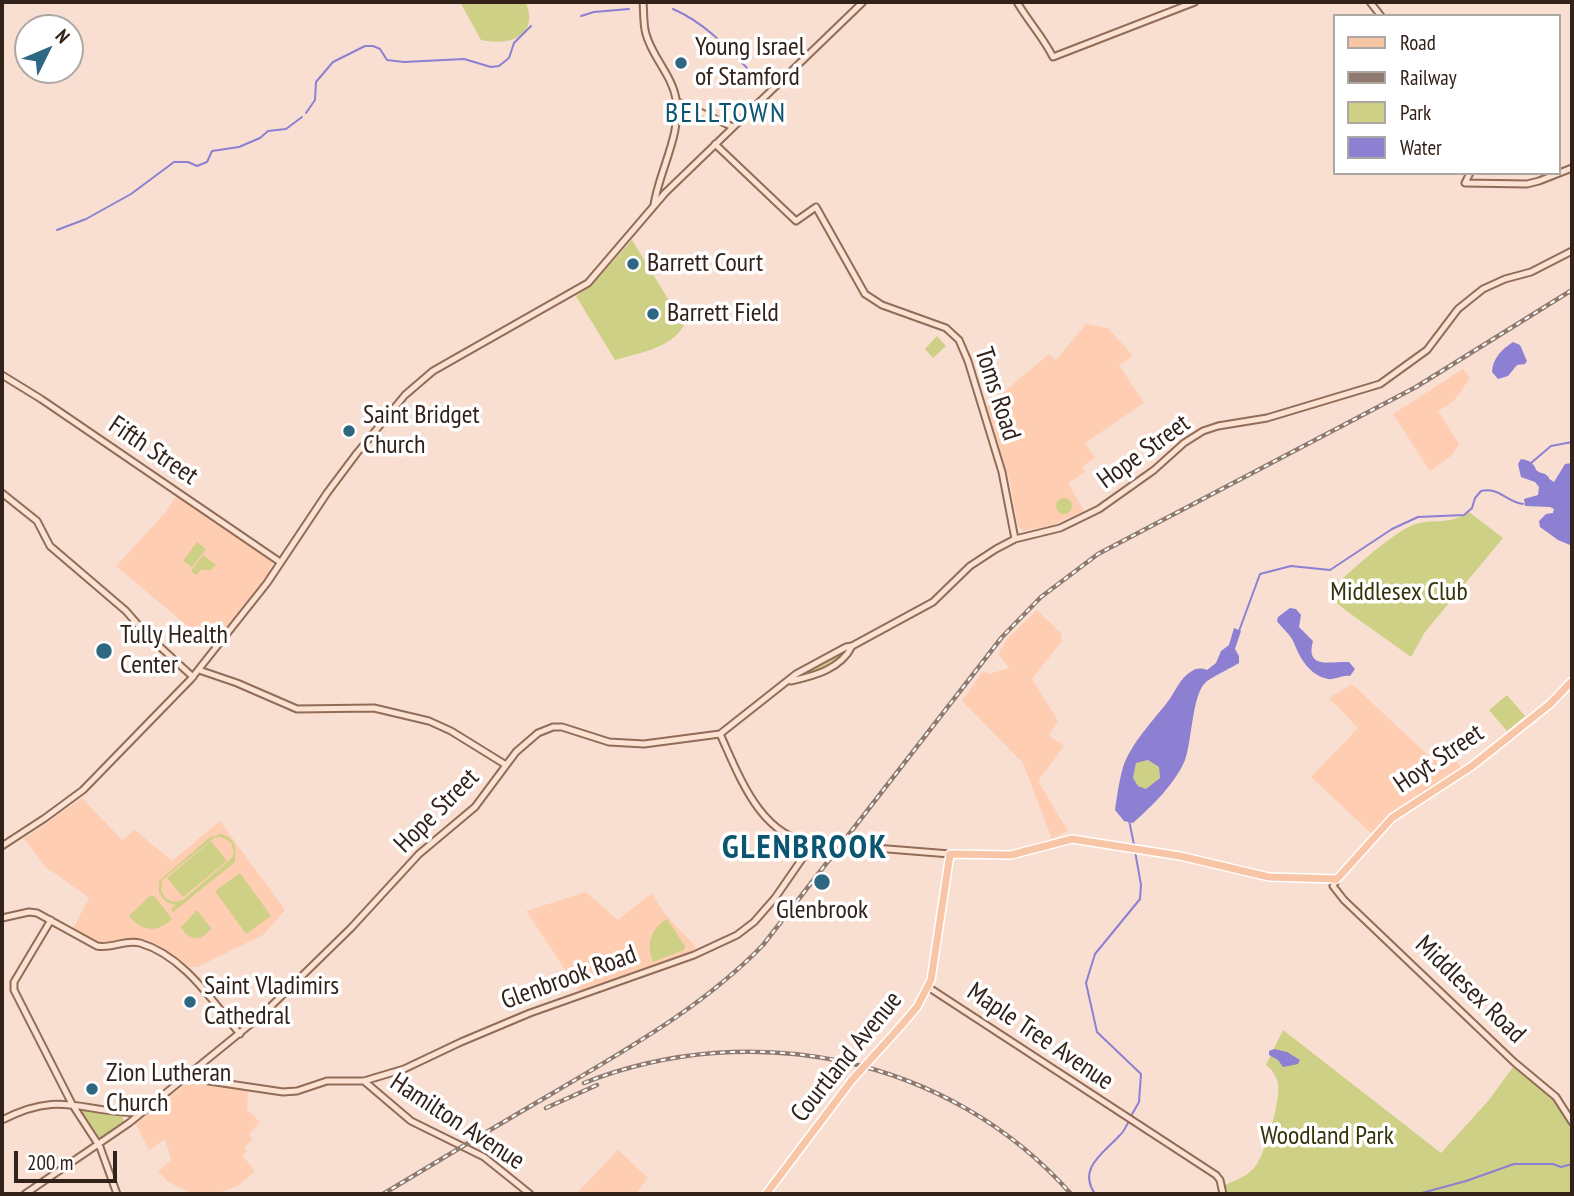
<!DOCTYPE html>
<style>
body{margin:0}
#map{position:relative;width:1574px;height:1196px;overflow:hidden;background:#f9dfd2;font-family:"PT Sans Narrow",sans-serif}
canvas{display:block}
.frame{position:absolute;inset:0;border:4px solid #32221a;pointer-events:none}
.legend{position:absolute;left:1333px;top:14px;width:228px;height:161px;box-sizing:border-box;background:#fff;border:2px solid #ada7a3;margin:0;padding:9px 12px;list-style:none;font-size:21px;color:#32221a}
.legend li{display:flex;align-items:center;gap:14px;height:35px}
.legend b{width:35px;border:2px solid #ada7a3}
.north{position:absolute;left:14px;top:14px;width:70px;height:70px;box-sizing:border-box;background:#fff;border:2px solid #ada7a3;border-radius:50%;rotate:47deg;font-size:19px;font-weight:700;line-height:28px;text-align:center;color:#32221a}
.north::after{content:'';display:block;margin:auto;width:24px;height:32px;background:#2e6781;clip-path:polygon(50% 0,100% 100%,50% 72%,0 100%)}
.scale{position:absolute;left:14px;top:1151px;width:103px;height:32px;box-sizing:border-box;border:4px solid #32221a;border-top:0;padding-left:9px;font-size:21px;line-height:24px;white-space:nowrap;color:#32221a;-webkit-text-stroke:5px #fff;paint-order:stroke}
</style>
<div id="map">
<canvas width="1574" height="1196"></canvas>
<div class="frame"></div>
<ul class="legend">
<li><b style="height:9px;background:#f8c5a7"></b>Road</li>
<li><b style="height:9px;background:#8f7a70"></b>Railway</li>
<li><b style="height:19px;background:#cdd085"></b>Park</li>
<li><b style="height:19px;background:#8d7fd2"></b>Water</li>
</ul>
<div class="north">N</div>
<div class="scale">200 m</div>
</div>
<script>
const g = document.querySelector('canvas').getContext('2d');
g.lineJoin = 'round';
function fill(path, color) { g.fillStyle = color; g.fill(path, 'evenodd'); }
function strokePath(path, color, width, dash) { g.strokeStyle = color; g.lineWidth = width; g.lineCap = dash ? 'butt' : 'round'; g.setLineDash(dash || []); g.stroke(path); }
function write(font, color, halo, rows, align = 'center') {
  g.font = font + ' "PT Sans Narrow",sans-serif'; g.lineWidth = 7; g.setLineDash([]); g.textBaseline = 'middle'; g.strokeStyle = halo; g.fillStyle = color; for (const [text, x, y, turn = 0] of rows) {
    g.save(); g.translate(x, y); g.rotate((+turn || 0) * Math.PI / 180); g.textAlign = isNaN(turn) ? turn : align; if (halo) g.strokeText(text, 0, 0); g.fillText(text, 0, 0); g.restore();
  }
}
const built = new Path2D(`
 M1086 324 1108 328 1133 356 1119 365 1144 403 1085 443 1095 458 1082 467 1085 472 1068 483 1084 511 1052 525 1023 531 1018 526 1010 482 987 406 1049 354 1056 360Z
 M1463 369 1470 378 1454 401 1438 411 1459 444 1451 456 1430 471 1393 414Z
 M176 496 270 559 272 563 269 573 211 646 116 566 166 512Z
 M1037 610 1061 633 1062 641 1032 679 1058 721 1049 735 1064 746 1038 781 1068 831 1052 839 1023 763 962 701 983 671 989 674 1009 668 998 654 1008 638Z
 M1352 684 1431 758 1446 749 1462 768 1396 810 1372 834 1311 777 1358 728 1329 698Z
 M82 798 122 840 135 830 172 861 220 821 285 910 263 935 197 967H190L145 941 134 939 102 944 88 940 72 930 89 898 46 867 24 839Z
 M586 892 618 920 652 893 665 914 695 946V950L579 991 526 911Z
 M198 1079 207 1084 248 1091 247 1109 260 1122 249 1134 253 1139 244 1148 247 1151 242 1155 255 1171 239 1185 217 1194H194L168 1182 158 1171 171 1160 165 1139 149 1150 136 1124 190 1081Z
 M618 1150 648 1178 636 1194H576Z`);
const green = new Path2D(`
 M460 2H526C539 37 510 46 481 40Z
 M632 240 684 325C672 348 639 353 615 360L576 296 593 284Z
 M937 336 946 346 933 358 925 349Z
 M1056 506a8 8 0 1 1 16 0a8 8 0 1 1-16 0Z
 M1469 512 1503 538 1425 632 1411 657 1348 612 1338 604 1332 588C1350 572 1395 530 1416 524 1438 518 1446 526 1469 512Z
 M197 542 206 549 192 567 183 561Z
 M203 555 216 565 211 570H201L196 575 191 571Z
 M846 649 847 651 821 671 798 677Z
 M1507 695 1525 716 1507 731 1489 710Z
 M1148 760 1159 767 1160 779 1146 789 1138 786 1133 778 1136 763Z
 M221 834C237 839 236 849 235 862L173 912 171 909 176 905 166 902 159 893V881L209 838ZM215 837H221L231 842 234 852 232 858 183 900C173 904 166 901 161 891L162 880Z
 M211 841 227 861 183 897 167 878Z
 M240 873 271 916 246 934 215 891Z
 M150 896H154L172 919C157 933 142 932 129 916Z
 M197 910 211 928C203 942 188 941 181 927Z
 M667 919 685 946 684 950 653 962C646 944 651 928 667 919Z
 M1283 1030 1441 1153 1489 1100 1516 1063 1555 1102 1572 1125V1194H1228L1225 1185C1237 1180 1250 1175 1257 1164 1266 1149 1281 1100 1278 1083 1276 1076 1272 1069 1266 1065Z
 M84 1109 122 1116 124 1122 100 1138 82 1112Z`);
const water = new Path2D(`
 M1513 342 1520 345 1527 361 1525 364 1517 365 1508 376 1498 379 1492 372C1493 358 1501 350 1513 342Z
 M1521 459C1529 460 1534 463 1536 470L1554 482 1565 464 1572 463V543L1570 545 1558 540 1540 527 1539 521 1546 514 1553 513 1554 509 1550 507 1525 506 1524 499 1538 495 1539 487 1535 482 1521 477 1518 464Z
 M1290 608 1296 609 1301 615 1299 627 1313 641C1305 670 1331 661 1349 662L1355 669 1350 676C1343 675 1334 680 1328 679 1309 675 1300 658 1294 643 1291 635 1282 628 1277 621L1278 617Z
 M1234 628 1241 631 1235 649 1239 656V663C1231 668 1212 677 1206 682 1192 694 1192 741 1185 760 1175 784 1152 806 1133 823L1124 821 1115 810C1117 796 1119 781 1123 767 1132 742 1153 721 1169 700 1176 690 1180 678 1192 671 1197 668 1201 668 1207 670L1216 663 1221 651 1229 645ZM1148 760 1159 767 1160 778 1146 789 1138 786 1133 778 1136 763Z
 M1274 1049 1287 1052 1300 1060 1298 1064 1283 1067 1278 1060 1269 1055V1051Z`);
const stream = new Path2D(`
 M673 9C703 22 724 44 747 68
 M581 16 594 12 629 9
 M306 113 315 100 316 82 333 62 365 46H373L380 49 387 60 404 62 464 59 491 67 499 66 509 58 514 43 531 26
 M57 230 86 219 131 194 174 162H188L197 166 207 162 212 151 239 147 260 138 268 131 286 129 302 117
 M1531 463 1551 446 1572 442
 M1537 473 1545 475 1548 478
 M1239 631 1260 574 1291 566 1330 570 1392 529 1418 517 1464 515 1472 508 1475 498 1481 491C1500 487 1506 502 1523 504
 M1129 820 1134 845
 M1131 1116 1139 1102 1141 1074 1097 1032 1086 983 1095 954 1140 899 1141 885 1135 851
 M1095 1194C1077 1168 1104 1153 1120 1135 1124 1132 1126 1126 1129 1121
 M1418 1194 1466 1181 1514 1164H1553L1561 1167 1572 1164`);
const secondary = new Path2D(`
 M643 2C644 12 643 24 646 34 652 57 672 75 676 99 682 134 659 171 654 205
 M1017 2C1028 21 1043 37 1053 57L1195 2
 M1370 2 1381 16
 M676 101 733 127
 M715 144 796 221 816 207 865 294 882 305 946 328 959 340 968 361 1002 472 1015 539
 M1470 173 1465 183 1527 184 1539 181 1572 168
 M2 375 41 399 280 562
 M2 493 37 521 50 546 126 611 146 634 193 677
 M199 670 237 683 297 709 374 708 429 721 451 731 506 765
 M791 681C814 676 841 669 852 646
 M720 734C739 775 760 837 813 843L950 854
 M2 846 45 818 83 790 191 679 267 583 327 493 357 453 405 395 433 371 588 283 665 193 863 2
 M1337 879 1333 886 1344 900 1514 1062 1556 1097 1572 1122
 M2 918 29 912 37 913 97 946C112 949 125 939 140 943 184 956 212 1001 240 1034
 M51 920 14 982V990L72 1104 100 1147 117 1194
 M928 987 1216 1175 1220 1180 1223 1194
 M193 1072 209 1081 283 1092 297 1091 327 1081H364L404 1069 461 1042 530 1013 694 955 737 935 754 922 775 898 813 843
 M364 1081 411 1121 484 1157 530 1194
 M2 1120C62 1089 81 1113 140 1113
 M25 1194 129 1123 263 1014 351 928 419 854 475 807 516 752 538 733 553 727H562L609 742 644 744 720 734 796 674 846 647 852 646 933 602 970 566 996 549 1015 539 1060 528 1099 509 1154 470 1184 443 1203 431 1218 426 1267 418 1380 384 1427 350 1458 309 1483 289 1505 279 1531 272 1572 251`);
const primary = new Path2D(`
 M900 1027 917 1007 931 980 950 854 1011 855 1072 839 1180 856 1269 877 1337 879 1392 818 1472 766 1550 704 1572 681
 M766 1194 852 1080`);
const rail = new Path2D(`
 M584 1083C752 1017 949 1056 1071 1194
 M546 1108 597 1085
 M383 1194C440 1160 496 1126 553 1093 627 1049 703 1007 763 945L1002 637 1041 597 1098 554 1416 387 1572 290`);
const primaryBridge = new Path2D(`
 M852 1080 900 1027`);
const markers = [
 [681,63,7,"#2e6781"],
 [633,264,7,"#2e6781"],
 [653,314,7,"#2e6781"],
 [349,431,7,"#2e6781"],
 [104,651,9,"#2e6781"],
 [822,882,9,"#2e6781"],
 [190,1002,7,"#2e6781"],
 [92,1089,7,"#2e6781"]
];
const poiNames = [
 ["Young Israel",695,48],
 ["of Stamford",695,78],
 ["Barrett Court",647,264],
 ["Barrett Field",667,314],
 ["Saint Bridget",363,416],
 ["Church",363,446],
 ["Tully Health",120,636],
 ["Center",120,666],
 ["Glenbrook",822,911,"center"],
 ["Saint Vladimirs",204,987],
 ["Cathedral",204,1017],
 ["Zion Lutheran",106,1074],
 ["Church",106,1104]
];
const streetNames = [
 ["Toms Road",997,394,72],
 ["Fifth Street",153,451,34],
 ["Hope Street",1144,452,-36],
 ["Hoyt Street",1439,759,-34],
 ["Hope Street",437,811,-45],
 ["Glenbrook Road",569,978,-20],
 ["Middlesex Road",1470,990,44],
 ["Maple Tree Avenue",1040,1037,34],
 ["Courtland Avenue",847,1057,-51],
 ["Hamilton Avenue",457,1122,33]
];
const parkNames = [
 ["Middlesex Club",1399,593],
 ["Woodland Park",1327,1137]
];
const neighbourhoodNames = [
 ["BELLTOWN",726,114]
];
const districtNames = [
 ["GLENBROOK",805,849]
];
fill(built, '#fecdb2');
fill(green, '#cdd085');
fill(water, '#8d7fd2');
strokePath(stream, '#8d7fd2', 2);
strokePath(secondary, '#916c57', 9);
strokePath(primary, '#fff', 10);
strokePath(secondary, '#fce2d3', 5);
strokePath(primary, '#f8c5a7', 7);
strokePath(rail, '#8f7a70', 4.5);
strokePath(rail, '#fff', 2, [5]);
strokePath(primaryBridge, '#fff', 10, []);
strokePath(primaryBridge, '#f8c5a7', 7);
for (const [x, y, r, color] of markers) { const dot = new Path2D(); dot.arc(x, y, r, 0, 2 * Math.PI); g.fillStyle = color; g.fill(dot); strokePath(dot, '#fff', 2.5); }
write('26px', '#32221a', '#fff', poiNames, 'left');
write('26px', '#32221a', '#fff', streetNames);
write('26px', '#333409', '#fff', parkNames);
g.letterSpacing = '2px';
write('28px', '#0b5571', '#fff', neighbourhoodNames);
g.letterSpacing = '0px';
g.letterSpacing = '2px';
write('bold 33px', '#0b5571', '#fff', districtNames);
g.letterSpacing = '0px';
</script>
